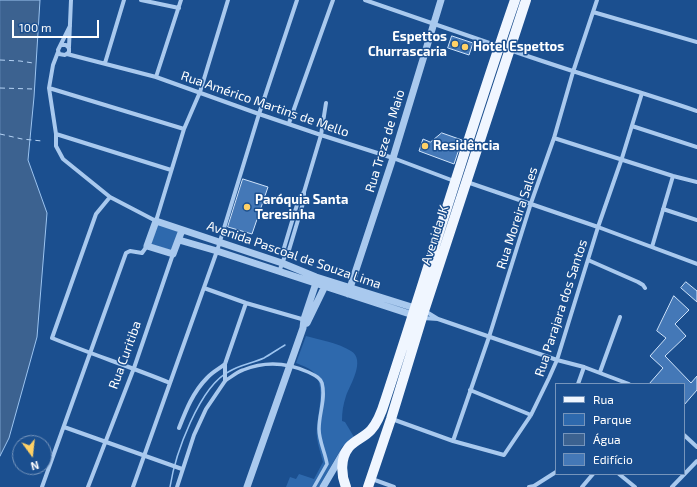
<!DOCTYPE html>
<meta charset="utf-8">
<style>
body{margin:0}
#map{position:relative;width:697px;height:487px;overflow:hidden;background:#1b4f8f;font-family:"Exo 2",sans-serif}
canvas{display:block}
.legend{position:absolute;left:555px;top:383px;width:130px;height:92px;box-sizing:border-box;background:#1b4f8f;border:1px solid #7695bc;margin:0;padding:5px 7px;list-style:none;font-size:12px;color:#fff}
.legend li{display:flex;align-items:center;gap:8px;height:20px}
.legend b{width:20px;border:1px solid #7695bc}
.north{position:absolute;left:12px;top:435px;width:40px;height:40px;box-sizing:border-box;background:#1b4f8f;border:1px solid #7695bc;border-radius:50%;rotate:165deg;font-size:11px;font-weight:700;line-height:16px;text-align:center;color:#fff}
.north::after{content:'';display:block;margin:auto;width:14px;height:18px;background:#ffd166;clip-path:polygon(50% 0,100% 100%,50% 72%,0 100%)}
.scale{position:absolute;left:12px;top:20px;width:87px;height:18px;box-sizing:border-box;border:2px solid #fff;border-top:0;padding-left:5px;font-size:12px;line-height:14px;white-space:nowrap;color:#fff;-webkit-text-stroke:3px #1b4f8f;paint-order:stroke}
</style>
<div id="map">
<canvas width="697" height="487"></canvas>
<ul class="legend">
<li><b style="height:5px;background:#f0f6ff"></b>Rua</li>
<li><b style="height:11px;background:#2e69ad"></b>Parque</li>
<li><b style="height:11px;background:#3c6290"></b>Água</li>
<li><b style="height:11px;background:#4478b7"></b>Edifício</li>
</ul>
<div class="north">N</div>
<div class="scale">100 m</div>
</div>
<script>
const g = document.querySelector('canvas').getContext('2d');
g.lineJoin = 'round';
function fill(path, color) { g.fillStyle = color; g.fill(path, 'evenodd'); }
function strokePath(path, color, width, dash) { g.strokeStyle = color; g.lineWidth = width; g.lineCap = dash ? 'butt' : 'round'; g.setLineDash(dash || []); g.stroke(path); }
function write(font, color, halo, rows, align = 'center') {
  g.font = font + ' "Exo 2",sans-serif'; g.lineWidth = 3; g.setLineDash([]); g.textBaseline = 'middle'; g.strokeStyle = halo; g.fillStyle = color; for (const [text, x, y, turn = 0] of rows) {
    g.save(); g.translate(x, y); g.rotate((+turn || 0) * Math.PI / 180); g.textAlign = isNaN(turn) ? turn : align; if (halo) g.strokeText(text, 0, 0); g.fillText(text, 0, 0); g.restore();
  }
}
const green = new Path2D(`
 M158 223 179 230 172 251 151 244Z
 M306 336C321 340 338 343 351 351 366 360 350 385 346 396 343 405 342 412 342 421L345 422 354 437 342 447 319 487H286L290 477 296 479 299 474 314 479 323 462C321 454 318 446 317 438 315 418 327 392 315 374 311 368 303 366 296 363Z`);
const water = new Path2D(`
 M0 0H40L34 97 28 160 47 213 37 337 9 438 0 456Z`);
const stream = new Path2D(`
 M170 487C175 455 199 386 230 371 240 365 253 363 264 358 271 354 278 349 285 345`);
const ferry = new Path2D(`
 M0 60 20 61 33 63
 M0 88 33 89
 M0 134 22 139 42 141`);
const building = new Path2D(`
 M452 36 473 43 469 55 448 48Z
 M442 133 462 140 454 164 419 151 423 139 430 142Z
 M243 179 268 187 252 234 228 227Z
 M686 282 697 291V302L681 288Z
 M674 296 689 310 675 324 686 336 665 356 691 383 697 376V390L684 405V384H649L663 368 650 356 666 338 657 331Z`);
const pedestrian = new Path2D(`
 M225 381C231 377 237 372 243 370 265 361 288 363 308 372 314 375 320 377 322 383 326 399 319 413 319 429 319 441 325 452 327 464L314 487`);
const minor = new Path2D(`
 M141 0 179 8
 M365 0 498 46
 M593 12 697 42
 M61 45H66L69 48V52L65 55 59 54 58 50 70 26
 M69 47 71 0
 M510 50C572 72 635 90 697 111
 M58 52 53 65 49 88 56 134V146L63 159 110 197 156 221 184 129 200 92 228 0
 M67 54 156 77 259 114 321 135 393 158 454 181
 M105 63 124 0
 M156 77 181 0
 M49 88 184 129
 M289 123 333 0
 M632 126 697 147
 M56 134 171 170
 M554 138 673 176 697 182
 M467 182 598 227 697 264
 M110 197 96 214 52 338C91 354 131 367 170 383
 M663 209 697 220
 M652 247 673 176
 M286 253 284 248 299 198 304 192 321 135 326 103
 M588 260 638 282 643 285 645 288
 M279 272 286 253 289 250 304 200V192
 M204 288 246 303 305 320
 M425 311 438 319 557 360 584 367 629 384
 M423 318 438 319
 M600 372 620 317
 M578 384 584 367
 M470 390 531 415
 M392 419 453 441 504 455 531 415 549 378 557 360 598 227 622 158 642 93
 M64 427 182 469
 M179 428C186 410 193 392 207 378 212 372 219 369 225 364
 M684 435 697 447
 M453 441 489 337 531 203 554 138 573 72 597 0
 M619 474 635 487
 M372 479 394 487
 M42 487 126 253 130 251 142 253 147 246
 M88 487 134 368 173 254
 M133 487 217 251 259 114 297 0
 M177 487 194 435 206 409 225 381V364L246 303
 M529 487 534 486 556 472
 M582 487 593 474
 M672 487 697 461`);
const tertiary = new Path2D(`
 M182 230 173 254 147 246 156 221 282 263 316 277 418 309
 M179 240 217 251 416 316
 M348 294 393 158 441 0
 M307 323 325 286
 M247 487 303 328 304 319 316 283V279
 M323 487 343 453`);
const primary = new Path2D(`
 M346 487C341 475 340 458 349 447 355 440 365 437 371 430 378 422 382 411 385 401 429 267 469 133 515 0
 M368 487 391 419 424 311 526 0`);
const markers = [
 [455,44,4,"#ffd166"],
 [465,47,4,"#ffd166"],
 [425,146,4,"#ffd166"],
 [247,207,4,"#ffd166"]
];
const poiNames = [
 ["Espettos",447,37,"right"],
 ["Churrascaria",447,52,"right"],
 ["Hotel Espettos",473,47],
 ["Residência",433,146],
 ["Paróquia Santa",255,200],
 ["Teresinha",255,215]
];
const streetNames = [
 ["Rua Américo Martins de Mello",265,104,19],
 ["Rua Treze de Maio",385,141,-73],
 ["Rua Moreira Sales",517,218,-72],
 ["Avenida JK",435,235,-72],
 ["Avenida Pascoal de Souza Lima",294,255,19],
 ["Rua Parajara dos Santos",561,308,-72],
 ["Rua Curitiba",125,355,-70]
];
fill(green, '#2e69ad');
fill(water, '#3c6290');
strokePath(water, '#9cc4f0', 1);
strokePath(stream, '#9cc4f0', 1.5);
strokePath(ferry, '#b5d3f5', 1, [5, 4]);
fill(building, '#4478b7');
strokePath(building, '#cfe3fa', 1);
strokePath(pedestrian, '#a9c9ee', 3.5);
strokePath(minor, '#a9c9ee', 4);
strokePath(tertiary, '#a9c9ee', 7);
strokePath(primary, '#f0f6ff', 10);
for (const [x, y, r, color] of markers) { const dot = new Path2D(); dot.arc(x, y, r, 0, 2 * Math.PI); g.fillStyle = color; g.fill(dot); strokePath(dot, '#1b4f8f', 1.5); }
write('bold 13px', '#fff', '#1b4f8f', poiNames, 'left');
write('13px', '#fff', '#1b4f8f', streetNames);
</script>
